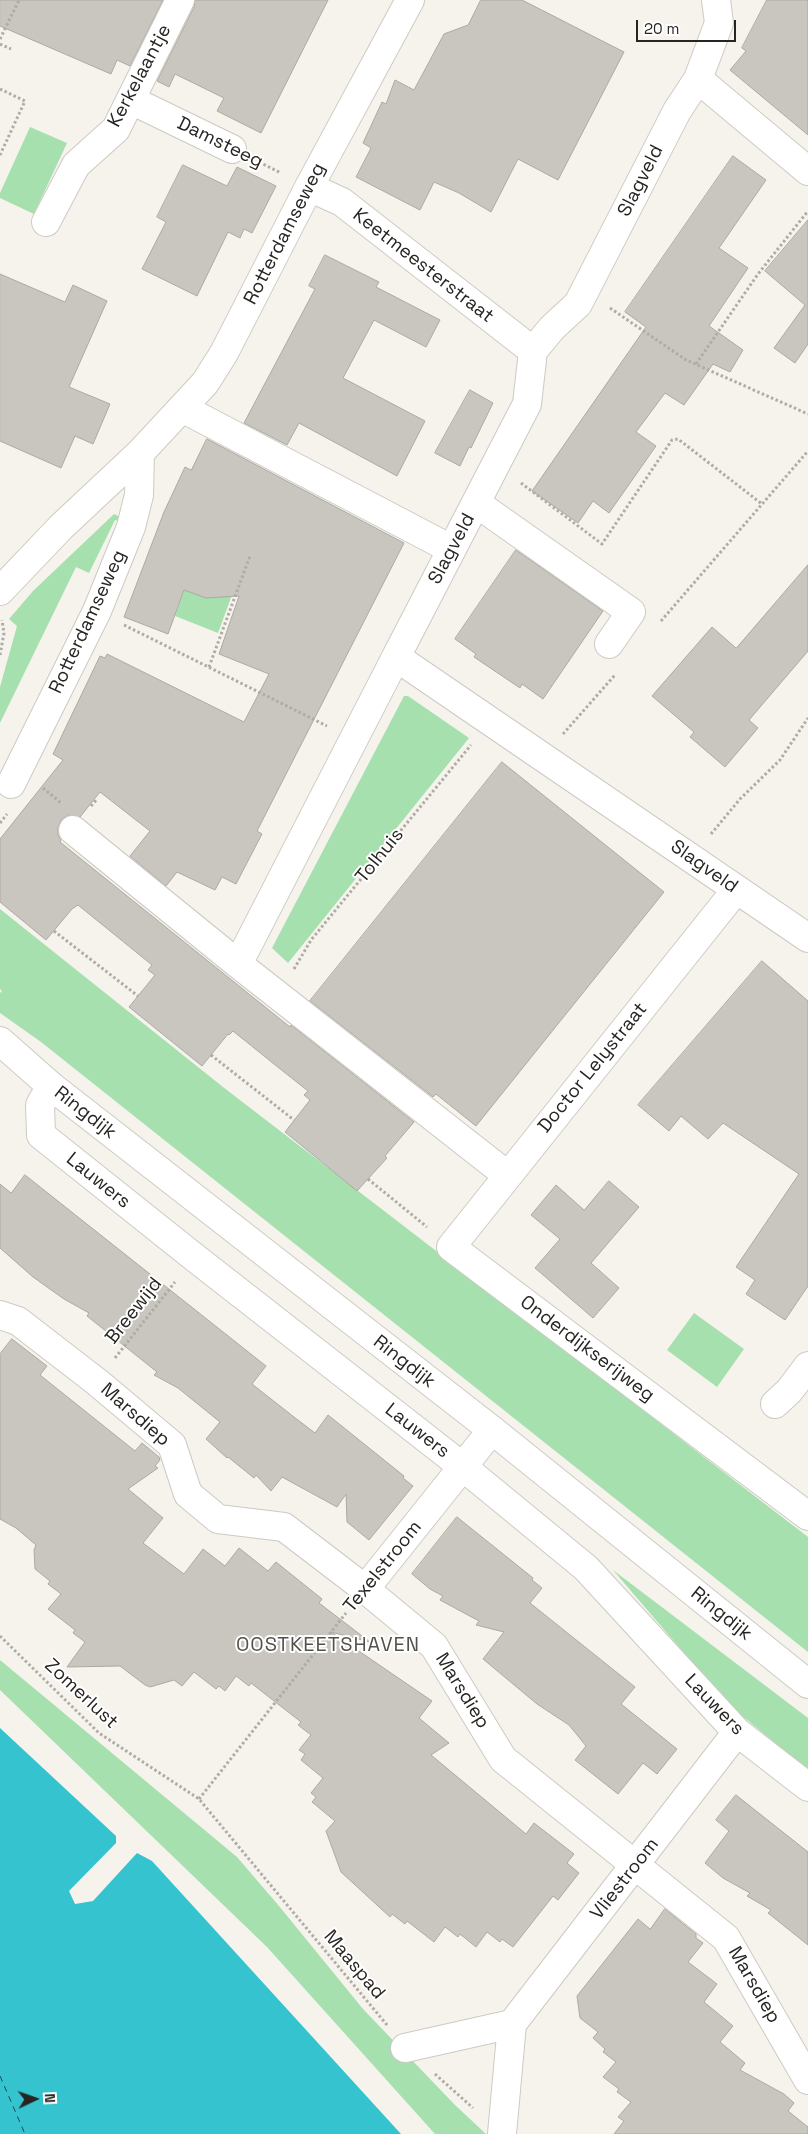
<!DOCTYPE html>
<style>
body{margin:0}
#map{position:relative;width:808px;height:2134px;overflow:hidden;background:#f6f3ec;font-family:"Space Grotesk",sans-serif}
canvas{display:block}
.north{position:absolute;left:10px;top:2074px;width:50px;height:50px;-webkit-text-stroke:4px #fff;paint-order:stroke;rotate:87deg;font-size:14px;font-weight:700;line-height:20px;text-align:center;color:#262522}
.north::after{content:'';display:block;margin:auto;width:18px;height:22px;background:#262522;clip-path:polygon(50% 0,100% 100%,50% 72%,0 100%)}
.scale{position:absolute;left:636px;top:20px;width:100px;height:22px;box-sizing:border-box;border:2px solid #262522;border-top:0;padding-left:6px;font-size:15px;line-height:18px;white-space:nowrap;color:#262522;-webkit-text-stroke:4px #fff;paint-order:stroke}
</style>
<div id="map">
<canvas width="808" height="2134"></canvas>
<div class="north">N</div>
<div class="scale">20 m</div>
</div>
<script>
const g = document.querySelector('canvas').getContext('2d');
g.lineJoin = 'round';
function fill(path, color) { g.fillStyle = color; g.fill(path, 'evenodd'); }
function strokePath(path, color, width, dash) { g.strokeStyle = color; g.lineWidth = width; g.lineCap = dash ? 'butt' : 'round'; g.setLineDash(dash || []); g.stroke(path); }
function write(font, color, halo, rows, align = 'center') {
  g.font = font + ' "Space Grotesk",sans-serif'; g.lineWidth = 4; g.setLineDash([]); g.textBaseline = 'middle'; g.strokeStyle = halo; g.fillStyle = color; for (const [text, x, y, turn = 0] of rows) {
    g.save(); g.translate(x, y); g.rotate((+turn || 0) * Math.PI / 180); g.textAlign = isNaN(turn) ? turn : align; if (halo) g.strokeText(text, 0, 0); g.fillText(text, 0, 0); g.restore();
  }
}
const green = new Path2D(`
 M30 127 67 143 34 214 0 198V193Z
 M114 514 126 520 124 523 115 520 89 573 76 567 0 723V687L17 626 9 619 33 591Z
 M186 585 232 595 218 633 175 616Z
 M404 696H408L469 738 288 963 272 948Z
 M0 909 223 1087 808 1537V1652L41 1042 0 1013V993L2 991 0 989Z
 M694 1313 744 1349 717 1387 667 1350Z
 M613 1570 808 1718V1770L741 1715 715 1689Z
 M0 1660 237 1857 279 1906 363 2009 455 2105 486 2134H435L267 1947 0 1690Z`);
const water = new Path2D(`
 M0 1728 116 1836V1843L69 1891 75 1904 93 1901 137 1853 152 1861 401 2134H0Z`);
const ferry = new Path2D(`
 M0 2076 25 2134`);
const building = new Path2D(`
 M0 0H163L130 66 117 60 111 74 0 26Z
 M195 0H328L261 133 217 111 224 98 175 74 169 87 157 81 194 7Z
 M481 0H522L624 52 558 180 518 159 491 212 459 193 434 182 420 210 356 177 371 148 363 143 382 102 386 104 395 80 414 90 444 34 468 25Z
 M767 0H808V135L730 70 746 51 742 48Z
 M733 156 766 180 719 248 748 268 709 326 743 350 730 372 713 364 684 405 665 393 636 432 656 446 609 513 593 501 578 523 532 491 646 327 625 312Z
 M183 165 227 186 237 167 276 186 252 233 244 229 240 238 228 232 197 296 142 269 166 222 157 217Z
 M808 220V344L795 363 774 348 805 305 765 271Z
 M325 255 379 282 376 287 440 320 426 347 374 320 343 378 425 421 397 476 299 423 287 445 244 423 315 289 309 286Z
 M0 274 65 302 73 285 107 301 69 387 110 404 93 444 75 436 61 468 0 441Z
 M470 390 493 403 471 448 469 447 460 466 435 453Z
 M207 439 404 543 257 831 262 834 236 884 222 877 215 890 177 872 166 886 130 856 150 831 100 792 80 817 68 815 61 820 58 827V835L61 840 60 842 290 1027 291 1025 414 1122 385 1156 387 1158 357 1191 285 1132 310 1100 304 1095 308 1091 274 1064 233 1031 229 1035 228 1034 202 1066 129 1007 155 975 148 970 152 965 78 905 72 909 46 940 0 902V839L63 760 53 754 100 656 105 658 107 654 244 722 269 674 219 654 239 596 206 598 184 590 168 634 124 617 164 512 185 467 191 470Z
 M516 550 603 611 543 699 522 684 520 688 474 657 476 654 455 639Z
 M808 565V651L749 720 758 728 725 767 690 737 694 732 652 696 712 627 736 648Z
 M502 762 664 892 476 1126 436 1094 433 1097 310 1001Z
 M762 961 808 1001V1286L785 1320 746 1294 755 1280 736 1267 799 1174 723 1123 708 1139 681 1116 669 1131 638 1105Z
 M25 1175 266 1366 252 1384 294 1417 315 1433 328 1415 404 1476 403 1478 413 1486 369 1540 347 1522 346 1494 337 1507 282 1477 271 1491 256 1475 254 1478 228 1457 227 1458 206 1439 220 1422 178 1388 154 1375 157 1372 87 1316 89 1313 64 1299 33 1277 0 1248V1184L11 1193Z
 M609 1181 639 1207 591 1263 619 1288 593 1318 535 1268 560 1239 531 1215 556 1185 584 1210Z
 M12 1339 47 1366 40 1375 135 1451 142 1443 159 1457 160 1460 155 1466 158 1468 128 1489 163 1518 143 1543 184 1574 203 1549 225 1566 239 1548 268 1571 276 1562 322 1599 319 1603 370 1642 331 1632 432 1701 419 1718 449 1743 431 1755 526 1834 534 1823 574 1854 567 1863 579 1873 558 1900 553 1896 513 1947 502 1939 500 1942 487 1932 476 1947 460 1934 458 1937 445 1927 434 1942 407 1921 405 1924 392 1914 390 1917 341 1872 326 1831 335 1821 312 1802 316 1797 311 1793 323 1778 301 1760 305 1754 299 1750 311 1735 298 1725 301 1722 251 1683 249 1686 236 1676 225 1691 219 1686 216 1689 194 1672 182 1686 174 1680 150 1687 145 1685 120 1666 67 1667 85 1642 73 1633 75 1630 48 1609 61 1594 48 1584 50 1581 35 1569 34 1550 36 1545 16 1528 0 1519V1354Z
 M457 1517 533 1578 532 1580 542 1588 530 1603 635 1687 621 1704 677 1749 657 1774 643 1763 618 1794 575 1760 586 1746 569 1725 537 1704 483 1659 504 1632 476 1625 479 1621 440 1600 443 1596 430 1589 412 1574Z
 M736 1795 808 1852V1945L768 1913 771 1910 747 1896 750 1893 723 1878 705 1863 729 1831 716 1820Z
 M665 1909 696 1934V1938L703 1943 688 1962 717 1984 704 2002 733 2026 720 2042 745 2063 740 2070 784 2094 794 2103 788 2111 808 2127V2134H614L624 2121 618 2117 631 2102 617 2092 619 2089 603 2077 616 2062 603 2052 605 2049 593 2038 598 2032 580 2018 577 1996 638 1919 650 1929Z`);
const path = new Path2D(`
 M0 39 19 0
 M0 44 11 49
 M0 89 25 101 0 155
 M259 162 281 173
 M610 308 686 360 808 414
 M696 364 758 274 808 211
 M521 483 602 544 672 440 678 439 762 504
 M661 621 808 451
 M124 625 327 726
 M0 655 4 633 2 620
 M209 667 250 556
 M563 734 615 675
 M43 788 61 803
 M91 806 97 799
 M0 823 7 814
 M711 834 740 799 780 760 808 718
 M54 931 138 996
 M294 969 311 940 471 745
 M211 1055 294 1120
 M368 1179 427 1227
 M115 1358 175 1282
 M0 1636 99 1733 199 1799 387 2025
 M199 1799 346 1613
 M435 2074 473 2108`);
const minor = new Path2D(`
 M716 0 719 23 698 79 677 111 578 304 552 328 533 351 527 404 396 657 808 938
 M698 79 808 171
 M131 100 232 149
 M309 187 342 202 533 351
 M46 222 76 165 116 129 180 0
 M182 408 451 549
 M476 503 631 612 609 644
 M0 591 61 527 140 453 205 383 224 353 309 187 410 0
 M11 784 97 611 131 527 139 495 140 453
 M73 830 238 964 507 1175
 M736 890 451 1247 808 1516
 M238 964 396 657
 M51 1086 40 1105 41 1135 194 1257 463 1467 586 1568 737 1732 808 1787
 M0 1315 18 1321 97 1382 172 1445 188 1494 218 1519 284 1527 365 1589 434 1646 503 1759 726 1938 808 2080
 M775 1404 789 1391 808 1366
 M365 1589 492 1430
 M405 2048 512 2024 737 1732
 M502 2134 512 2024`);
const major = new Path2D(`
 M0 1041 51 1086 492 1430 808 1684`);
const streetNames = [
 ["Kerkelaantje",140,76,-62],
 ["Damsteeg",220,143,26],
 ["Slagveld",641,181,-63],
 ["Rotterdamseweg",285,234,-63],
 ["Keetmeesterstraat",423,266,38],
 ["Slagveld",452,549,-62],
 ["Rotterdamseweg",88,622,-65],
 ["Tolhuis",380,856,-51],
 ["Slagveld",704,867,35],
 ["Doctor Lelystraat",593,1068,-51],
 ["Ringdijk",85,1113,38],
 ["Lauwers",98,1181,39],
 ["Breewijd",134,1311,-52],
 ["Onderdijkserijweg",587,1349,37],
 ["Ringdijk",404,1362,38],
 ["Marsdiep",135,1415,41],
 ["Lauwers",417,1431,38],
 ["Texelstroom",383,1567,-51],
 ["Ringdijk",721,1614,39],
 ["Marsdiep",462,1691,58],
 ["Zomerlust",81,1694,43],
 ["Lauwers",714,1705,46],
 ["Vliestroom",625,1879,-52],
 ["Maaspad",354,1965,50],
 ["Marsdiep",754,1985,60]
];
const neighbourhoodNames = [
 ["OOSTKEETSHAVEN",328,1646]
];
fill(green, '#a5e0ae');
fill(water, '#35c4cf');
strokePath(ferry, '#134f53', 1, [6, 5]);
fill(building, '#c8c6bf');
strokePath(building, '#aca9a3', 1);
strokePath(minor, '#cccac3', 30);
strokePath(major, '#cccac3', 30);
strokePath(path, '#aeaca6', 3, [2.5, 2.5]);
strokePath(minor, '#fff', 28);
strokePath(major, '#fff', 28);
write('19px', '#262522', '#fff', streetNames);
g.letterSpacing = '1px';
write('20px', '#53514b', '#fff', neighbourhoodNames);
g.letterSpacing = '0px';
</script>
